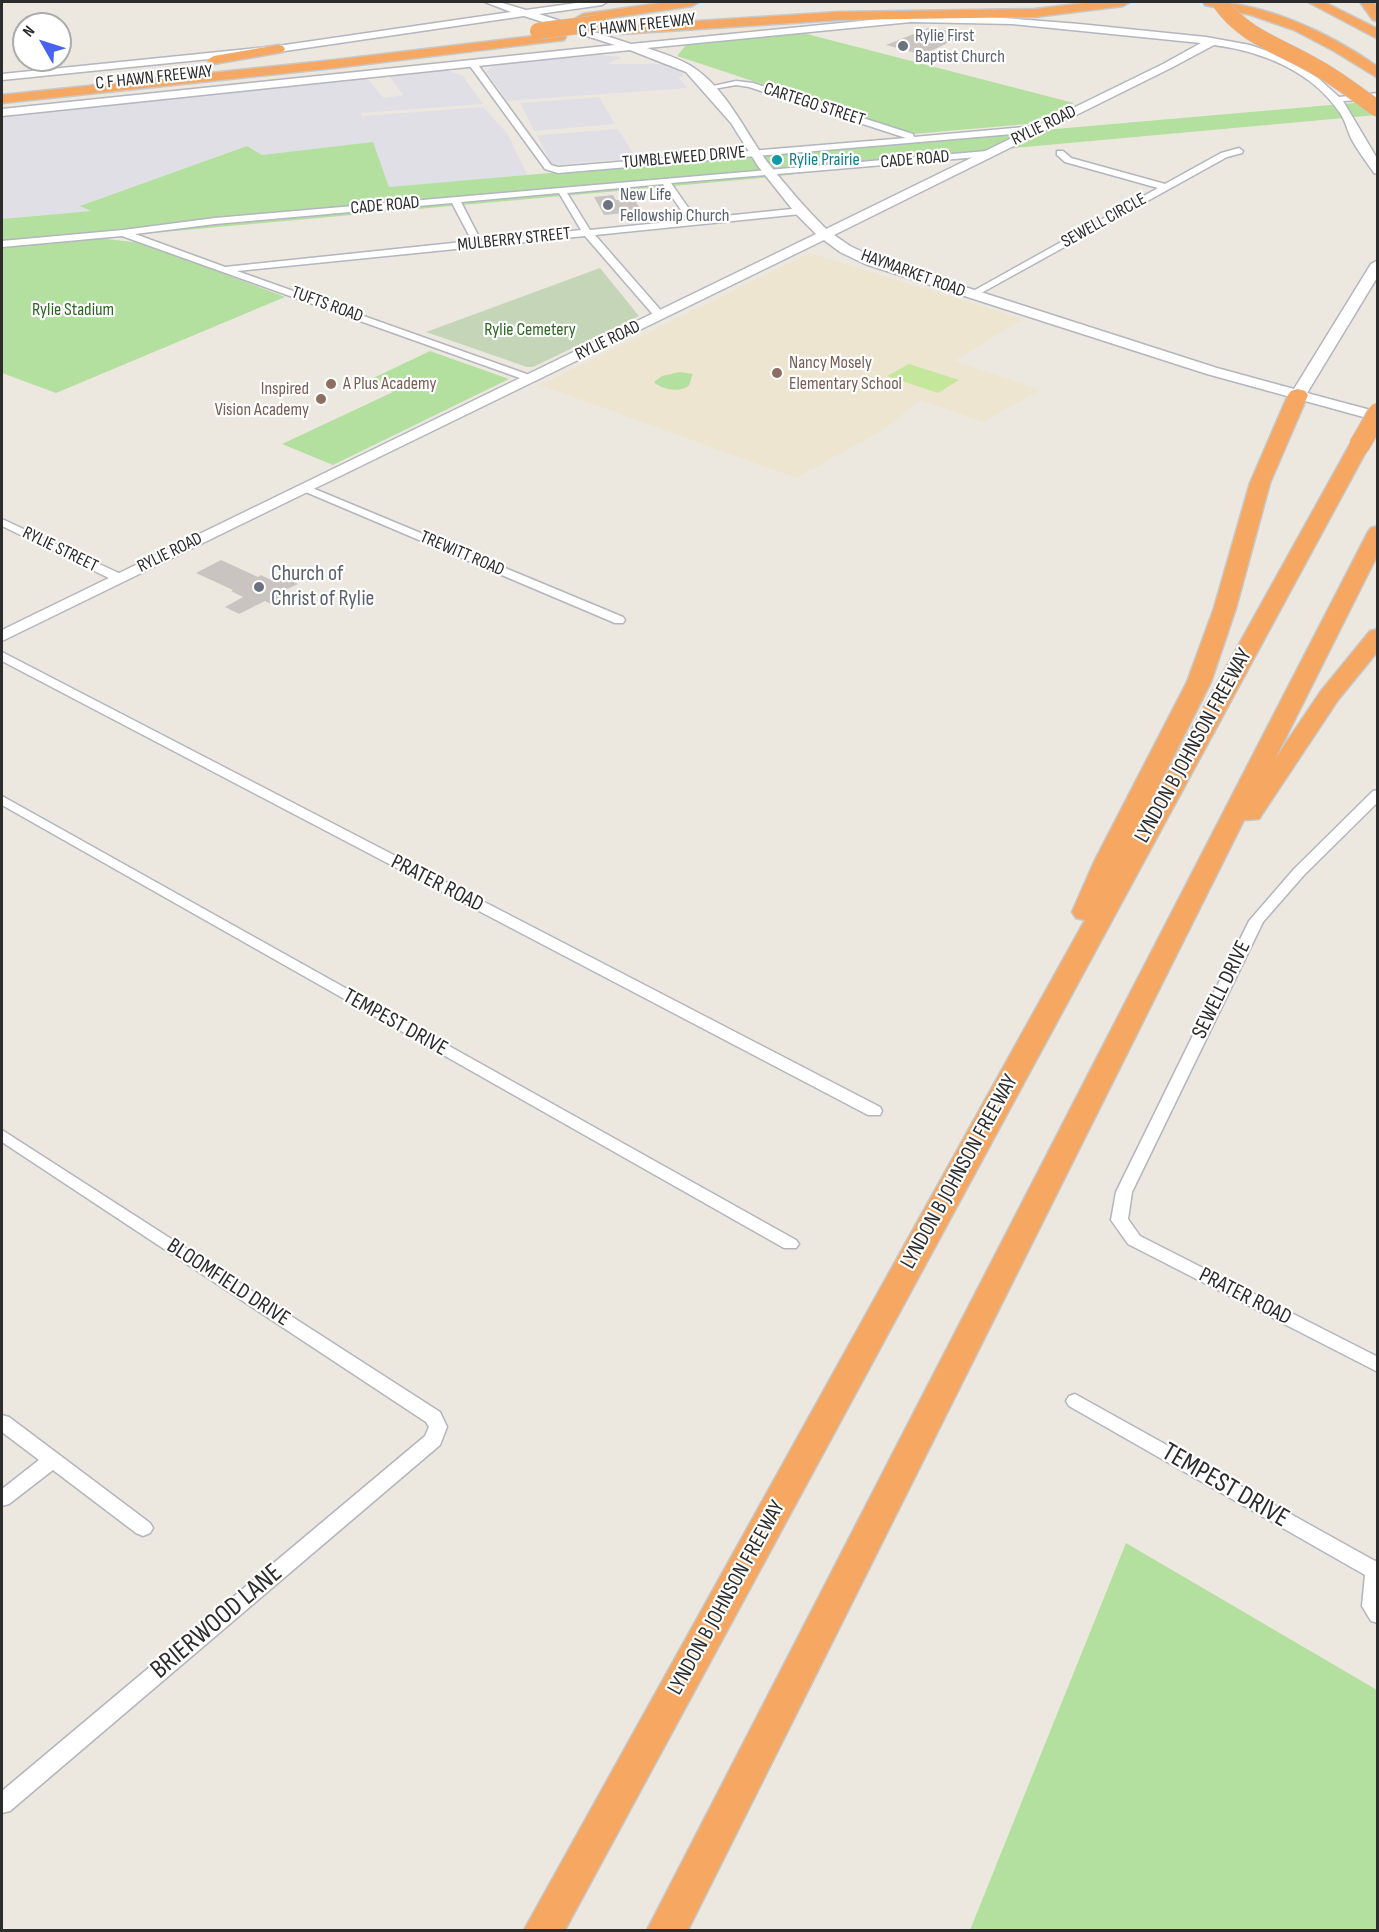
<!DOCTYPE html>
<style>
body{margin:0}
#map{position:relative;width:1379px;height:1932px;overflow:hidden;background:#ede8df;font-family:"Sofia Sans Condensed",sans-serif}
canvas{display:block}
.frame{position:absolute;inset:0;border:3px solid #2c2c2c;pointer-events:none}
.north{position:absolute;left:12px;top:12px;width:60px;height:60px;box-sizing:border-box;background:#fff;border:2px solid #ababab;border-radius:50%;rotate:309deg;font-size:16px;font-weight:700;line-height:24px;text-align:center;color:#2c2c2c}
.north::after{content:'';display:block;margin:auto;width:21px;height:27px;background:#4962f0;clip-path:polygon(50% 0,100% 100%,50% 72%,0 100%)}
</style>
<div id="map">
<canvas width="1379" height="1932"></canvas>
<div class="frame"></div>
<div class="north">N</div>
</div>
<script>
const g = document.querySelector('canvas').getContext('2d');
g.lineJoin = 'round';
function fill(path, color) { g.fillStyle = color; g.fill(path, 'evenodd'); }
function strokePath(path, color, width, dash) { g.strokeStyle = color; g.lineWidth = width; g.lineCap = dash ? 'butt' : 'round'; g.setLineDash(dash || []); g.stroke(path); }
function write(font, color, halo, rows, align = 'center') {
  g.font = font + ' "Sofia Sans Condensed",sans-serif'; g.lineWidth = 4.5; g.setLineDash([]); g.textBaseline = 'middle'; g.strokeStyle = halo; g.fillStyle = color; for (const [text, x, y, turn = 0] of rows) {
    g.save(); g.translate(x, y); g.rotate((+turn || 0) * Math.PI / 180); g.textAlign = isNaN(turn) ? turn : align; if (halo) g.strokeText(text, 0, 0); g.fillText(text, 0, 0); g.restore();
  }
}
const industrial = new Path2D(`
 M589 54 622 57 607 64H667L682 73 683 77H678L688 88 507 101 487 72 493 64Z
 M447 70 463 76 483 104 361 113 365 125 363 116 483 107 507 133 528 176 389 187 372 143 262 155 247 146 81 206 93 211 2 219V116L367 78 384 98 403 95 390 77Z
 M599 97 615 124 534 131 520 103Z
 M618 129 636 158 552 165 537 135Z`);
const education = new Path2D(`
 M810 253 1023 319 954 361 1040 390 983 422 920 400 885 429 796 478 540 385Z`);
const green = new Path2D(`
 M803 33 1074 103 1028 124 913 134 677 56 686 45Z
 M1377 101V115L1014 148 762 178 97 238 143 243 285 297 56 393 2 373V219L91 211 80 206 247 146 262 155 373 142 389 187Z
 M430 351 509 379 333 465 282 444 393 392 367 381Z
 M680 372 693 374C691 377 691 380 690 383 686 394 661 390 654 382L662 376Z
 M1126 1543 1377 1690V1930H970Z`);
const cemetery = new Path2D(`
 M600 268 639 316 533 367H527L426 332Z`);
const pitch = new Path2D(`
 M909 364 959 380 938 393 887 376Z`);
const building = new Path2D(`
 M931 27 964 35 923 55 886 45Z
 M613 195 616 200 634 199 642 211 604 215 594 197Z
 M221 560 258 577 261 575 273 581 282 577 298 584 281 592 291 597 275 606 265 601 239 614 225 607 243 597 231 591 233 590 196 573Z`);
const street = new Path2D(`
 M470 62H476L551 165 558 167 906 138 749 87 736 85 708 90 704 88 736 81 753 83 913 134 914 137 1036 126 1040 129 1036 132 558 173 545 169 470 66Z
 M1239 148 1243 151 1242 153 1227 157 974 297 966 295 1158 188 1065 162 1057 155V151H1063L1071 158 1165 184 1221 153Z
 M987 151 991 154 990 156 671 183 696 219 801 208 806 211 801 214 595 235 664 314 665 316 660 319 656 318 585 236 237 271 535 377 536 379 531 382 122 236 2 247V241L123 230 215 218ZM663 184 688 220 590 230 567 193ZM559 193 581 230 481 241 461 202ZM452 203 472 241 225 267 135 234 215 224Z
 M305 485 623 617 625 620 623 623H615L301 490V486Z
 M2 519 123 575 125 578 123 581H115L2 526Z
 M2 652 880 1107 882 1111 880 1115H868L2 661Z
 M1378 790V802L1304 875 1263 922 1132 1192 1128 1219 1140 1236 1378 1357V1372L1128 1244 1111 1220 1116 1192 1249 921 1294 869 1373 791Z
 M2 796 796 1240 799 1244 796 1248H784L2 805Z
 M2 1130 440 1412 447 1427 440 1445 10 1811 2 1813V1791L425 1436 429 1427 426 1422 2 1142Z
 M1075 1394 1375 1561 1378 1560V1623L1371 1621 1362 1606 1365 1575 1069 1406 1066 1401 1069 1396Z
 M2 1415 9 1417 150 1523 153 1528 150 1533 143 1536 136 1533 53 1470 9 1504 2 1506V1489L39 1460 2 1432Z`);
const secondary = new Path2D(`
 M485 2H499L526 10 584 2H607L602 5 539 14 631 44 911 16H978L1079 24 1206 37 1250 45 1287 58 1318 78 1339 97 1378 93V99L1343 101 1378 160V174L1374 173C1366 161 1357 150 1351 138 1347 129 1345 120 1340 113 1312 71 1261 51 1214 45L1171 68 834 235 850 246 875 258 1217 368 1294 389 1371 264 1378 260V276L1307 393 1378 412V421L1207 374 865 264 840 252 824 240 2 641V630L816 234 796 214 758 166 731 123 686 72 630 50 2 116V109L615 45 524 16 278 52 2 80V74L278 46 511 12ZM911 22 1012 24 1201 43 1163 64 826 229C805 208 786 186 768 163 745 132 727 90 694 68 681 59 662 53 647 48Z`);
const highway = new Path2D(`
 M668 2H699L692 6 583 22 576 18 583 14Z
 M1094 2H1130L1123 6 1035 17 839 20 620 34 613 30 620 26 839 12 1035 9Z
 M1203 2C1261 0 1332 34 1378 67V78L1334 51 1294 30 1251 15 1205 5Z
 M1308 2H1324L1378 29V39Z
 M1360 2H1373L1378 7V21L1373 20Z
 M559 33 564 34 566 37 564 40 334 68 2 103V95L334 60Z
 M278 45 283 46 285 49 283 52 214 64 207 60 214 56Z
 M1298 389 1305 391 1308 395 1270 483 1236 608 1211 682 1143 817 1349 446 1352 442H1366L1369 446 565 1930H524L1085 920 1076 918 1072 912 1094 862 1187 682 1214 608 1250 483 1288 395 1291 391Z
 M1378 526V554L1275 759 1321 691 1370 631 1378 629V651L1338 700 1259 819 1244 820 688 1930H647L1368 532 1371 528Z`);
const highwayBridgeFar1 = new Path2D(`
 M1220 2C1242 36 1283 47 1316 67 1338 79 1358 95 1378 109
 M538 31 600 23`);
const highwayBridge = new Path2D(`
 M1359 446 1378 413`);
const markers = [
 [903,46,6,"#6b7280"],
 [777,160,6,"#0f9aa8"],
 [608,205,6,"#6b7280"],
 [777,373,6,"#8d6e63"],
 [331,384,6,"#8d6e63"],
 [321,399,6,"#8d6e63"],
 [259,587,6,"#6b7280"]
];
const farStreetnames = [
 ["C F HAWN FREEWAY",637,26,-6],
 ["C F HAWN FREEWAY",154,78,-6],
 ["CARTEGO STREET",814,105,18],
 ["RYLIE ROAD",1044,126,-26],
 ["TUMBLEWEED DRIVE",684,158,-5],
 ["CADE ROAD",915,160,-5],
 ["CADE ROAD",385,206,-5],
 ["SEWELL CIRCLE",1104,221,-29],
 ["MULBERRY STREET",514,240,-6],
 ["HAYMARKET ROAD",913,274,20],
 ["TUFTS ROAD",327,305,20],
 ["RYLIE ROAD",608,341,-26],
 ["RYLIE STREET",60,550,26],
 ["RYLIE ROAD",170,553,-26],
 ["TREWITT ROAD",462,554,23]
];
const farWorshipnames = [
 ["Rylie First",915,36],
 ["Baptist Church",915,57],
 ["New Life",620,195],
 ["Fellowship Church",620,216]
];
const farCulturenames = [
 ["Rylie Prairie",789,160]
];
const farParknames = [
 ["Rylie Stadium",73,310],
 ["Rylie Cemetery",530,330]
];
const farEducationnames = [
 ["Nancy Mosely",789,363],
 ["Elementary School",789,384],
 ["A Plus Academy",343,384],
 ["Inspired",309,389,"right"],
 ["Vision Academy",309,410,"right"]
];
const worshipNames = [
 ["Church of",271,574],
 ["Christ of Rylie",271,599]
];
const streetNames = [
 ["LYNDON B JOHNSON FREEWAY",1194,746,-61],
 ["PRATER ROAD",437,884,27],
 ["SEWELL DRIVE",1222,990,-64],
 ["TEMPEST DRIVE",395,1023,29],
 ["LYNDON B JOHNSON FREEWAY",960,1172,-61],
 ["BLOOMFIELD DRIVE",228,1283,33],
 ["PRATER ROAD",1245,1297,27],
 ["LYNDON B JOHNSON FREEWAY",727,1598,-61]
];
const nearStreetnames = [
 ["TEMPEST DRIVE",1225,1486,30],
 ["BRIERWOOD LANE",217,1622,-40]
];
fill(industrial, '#e1dfe6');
fill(education, '#ede5d0');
fill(green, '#b3e09f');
fill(cemetery, '#c5d6b8');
fill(pitch, '#c4e79c');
fill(building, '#c9c4bf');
strokePath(street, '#b3b5bf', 3);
strokePath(secondary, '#b3b5bf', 3);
strokePath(highway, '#c8c8c8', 3);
fill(street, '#fff');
fill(secondary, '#fff');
fill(highway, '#f6a762');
strokePath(highwayBridgeFar1, '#c8c8c8', 17, []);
strokePath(highwayBridge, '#c8c8c8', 22, []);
strokePath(highwayBridgeFar1, '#f6a762', 16);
strokePath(highwayBridge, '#f6a762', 20);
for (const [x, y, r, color] of markers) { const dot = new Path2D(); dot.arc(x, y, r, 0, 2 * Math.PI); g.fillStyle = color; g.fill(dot); strokePath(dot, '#fff', 2); }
write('18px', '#2c2c2c', '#fff', farStreetnames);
write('18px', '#5b616d', '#fff', farWorshipnames, 'left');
write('18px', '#0d838f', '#fff', farCulturenames, 'left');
write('18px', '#2b671f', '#fff', farParknames);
write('18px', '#785e54', '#fff', farEducationnames, 'left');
write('22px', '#5b616d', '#fff', worshipNames, 'left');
write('22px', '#2c2c2c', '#fff', streetNames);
write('27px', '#2c2c2c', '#fff', nearStreetnames);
</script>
